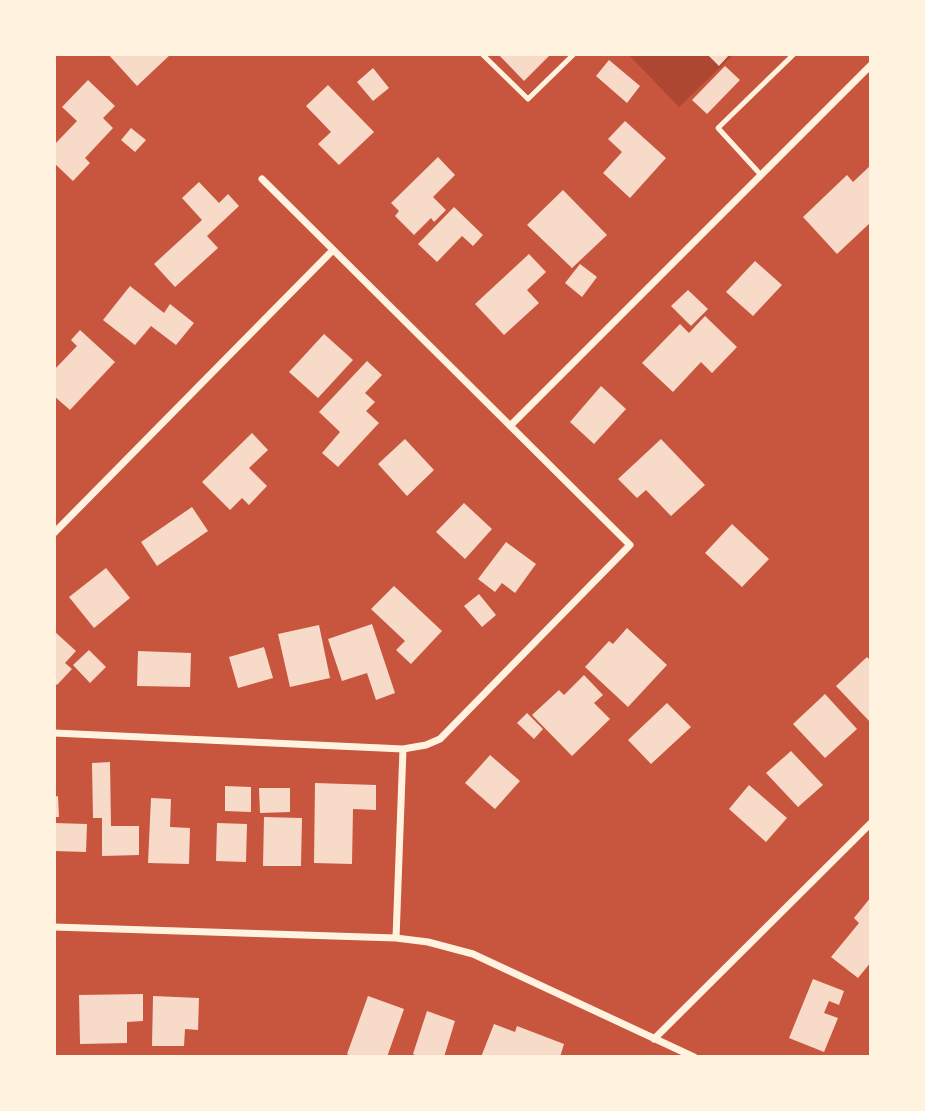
<!DOCTYPE html>
<style>
body{margin:0}
#map{position:relative;width:925px;height:1111px;overflow:hidden;background:#c8553d;font-family:Figtree,sans-serif}
canvas{display:block}
.frame{position:absolute;inset:0;border:56px solid #fff3e0;pointer-events:none}
</style>
<div id="map">
<canvas width="925" height="1111"></canvas>
<div class="frame"></div>
</div>
<script>
const g = document.querySelector('canvas').getContext('2d');
g.lineJoin = 'round';
function fill(path, color) { g.fillStyle = color; g.fill(path, 'evenodd'); }
function strokePath(path, color, width, dash) { g.strokeStyle = color; g.lineWidth = width; g.lineCap = dash ? 'butt' : 'round'; g.setLineDash(dash || []); g.stroke(path); }
const green = new Path2D(`
 M628 54H734L679 107Z`);
const building = new Path2D(`
 M108 54H171L137 86Z
 M498 54H551L524 81Z
 M707 54H730L719 66Z
 M609 60 640 86 627 103 596 76Z
 M725 66 740 80 707 114 692 100Z
 M373 68 389 88 373 101 357 82Z
 M88 80 115 106 103 118 113 128 85 158 90 163 73 181 54 163V145L77 121 62 107Z
 M328 85 374 132 339 165 318 144 331 132 306 106Z
 M625 121 666 158 630 198 603 173 622 152 608 139Z
 M131 128 146 140 135 152 121 140Z
 M438 157 455 175 433 197 446 210 434 222 431 218 414 235 395 216 399 211 391 203Z
 M871 165V222L837 254 803 217 847 175 853 182Z
 M199 182 219 203 228 194 239 206 207 236 218 248 175 287 154 264 202 220 182 198Z
 M563 190 607 235 572 268 527 225Z
 M454 207 483 235 473 246 462 236 437 262 418 244Z
 M529 254 546 272 527 290 539 303 504 335 475 304Z
 M755 261 782 285 753 316 726 292Z
 M580 264 597 277 582 297 565 283Z
 M130 286 164 313 170 304 194 323 176 345 151 326 135 345 103 320Z
 M688 290 708 309 691 326 671 306Z
 M705 316 737 347 712 373 701 362 673 392 642 363 680 324 689 333Z
 M80 330 115 362 70 410 54 396V370L77 346 71 340Z
 M324 334 353 360 318 398 289 372Z
 M367 361 382 375 365 393 375 402 366 411 379 423 338 467 322 453 340 432 319 412Z
 M601 386 626 409 594 444 570 422Z
 M252 433 268 450 249 468 267 486 249 505 242 498 230 510 202 482Z
 M405 439 434 470 407 496 378 464Z
 M661 439 705 485 671 516 646 490 637 498 618 479Z
 M464 503 492 529 465 559 436 532Z
 M192 507 208 531 157 566 141 542Z
 M732 524 769 559 742 587 705 553Z
 M506 542 536 564 515 593 502 583 495 592 478 579Z
 M106 568 130 598 94 628 69 597Z
 M394 586 442 631 411 664 396 650 405 641 371 609Z
 M479 594 496 615 482 627 464 606Z
 M372 624 395 693 376 700 367 673 342 681 328 639Z
 M319 625 330 678 290 687 278 634Z
 M627 628 667 665 628 707 585 667 609 641 613 644Z
 M54 631 76 651 65 663 72 669 57 685 54 683Z
 M264 647 273 678 238 688 229 657Z
 M89 650 106 667 90 683 73 665Z
 M138 651 191 653 190 687 137 686Z
 M867 657 871 661V723L836 686Z
 M584 675 603 695 594 703 610 719 572 756 532 715 559 690 564 695Z
 M825 694 857 729 825 758 793 724Z
 M667 703 691 727 651 764 628 740Z
 M527 713 543 729 534 739 517 723Z
 M791 751 823 785 798 807 766 773Z
 M490 755 520 781 495 809 465 783Z
 M110 762 111 826H139V855L102 856V818H93L92 763Z
 M315 783 376 785V810L353 809 352 864 314 863Z
 M749 785 787 818 766 842 729 809Z
 M225 786 251 787V812L225 811Z
 M259 788H290V812L260 813Z
 M58 796 59 817H54V797Z
 M151 798 171 799 170 827 190 828 189 864 148 863Z
 M264 817 302 818 301 866H263Z
 M54 823 87 824 86 852 54 851Z
 M217 823 247 824 246 862 216 861Z
 M871 897V962L858 978 831 957 859 923 854 918Z
 M813 979 844 991 839 1005 829 1001 824 1013 838 1018 824 1052 789 1038Z
 M143 994V1021L127 1022V1043L80 1044 79 995Z
 M153 996 199 998 198 1030 185 1029 184 1046H152Z
 M368 996 404 1009 387 1057H353L347 1054Z
 M427 1011 455 1021 444 1057H420L413 1054Z
 M494 1024 515 1032 517 1026 564 1044 560 1057H481Z`);
const service = new Path2D(`
 M482 54 528 99 574 54
 M761 175 718 128 794 54`);
const minor = new Path2D(`
 M510 426 871 65
 M54 533 333 250
 M54 733 403 749 426 745 440 739 630 545 262 179
 M54 927 396 938 428 942 473 954 694 1057
 M396 938 403 749
 M654 1039 871 823`);
fill(green, '#ae4732');
fill(building, '#f7dbc8');
strokePath(service, '#fff3e0', 5);
strokePath(minor, '#fff3e0', 7);
</script>
